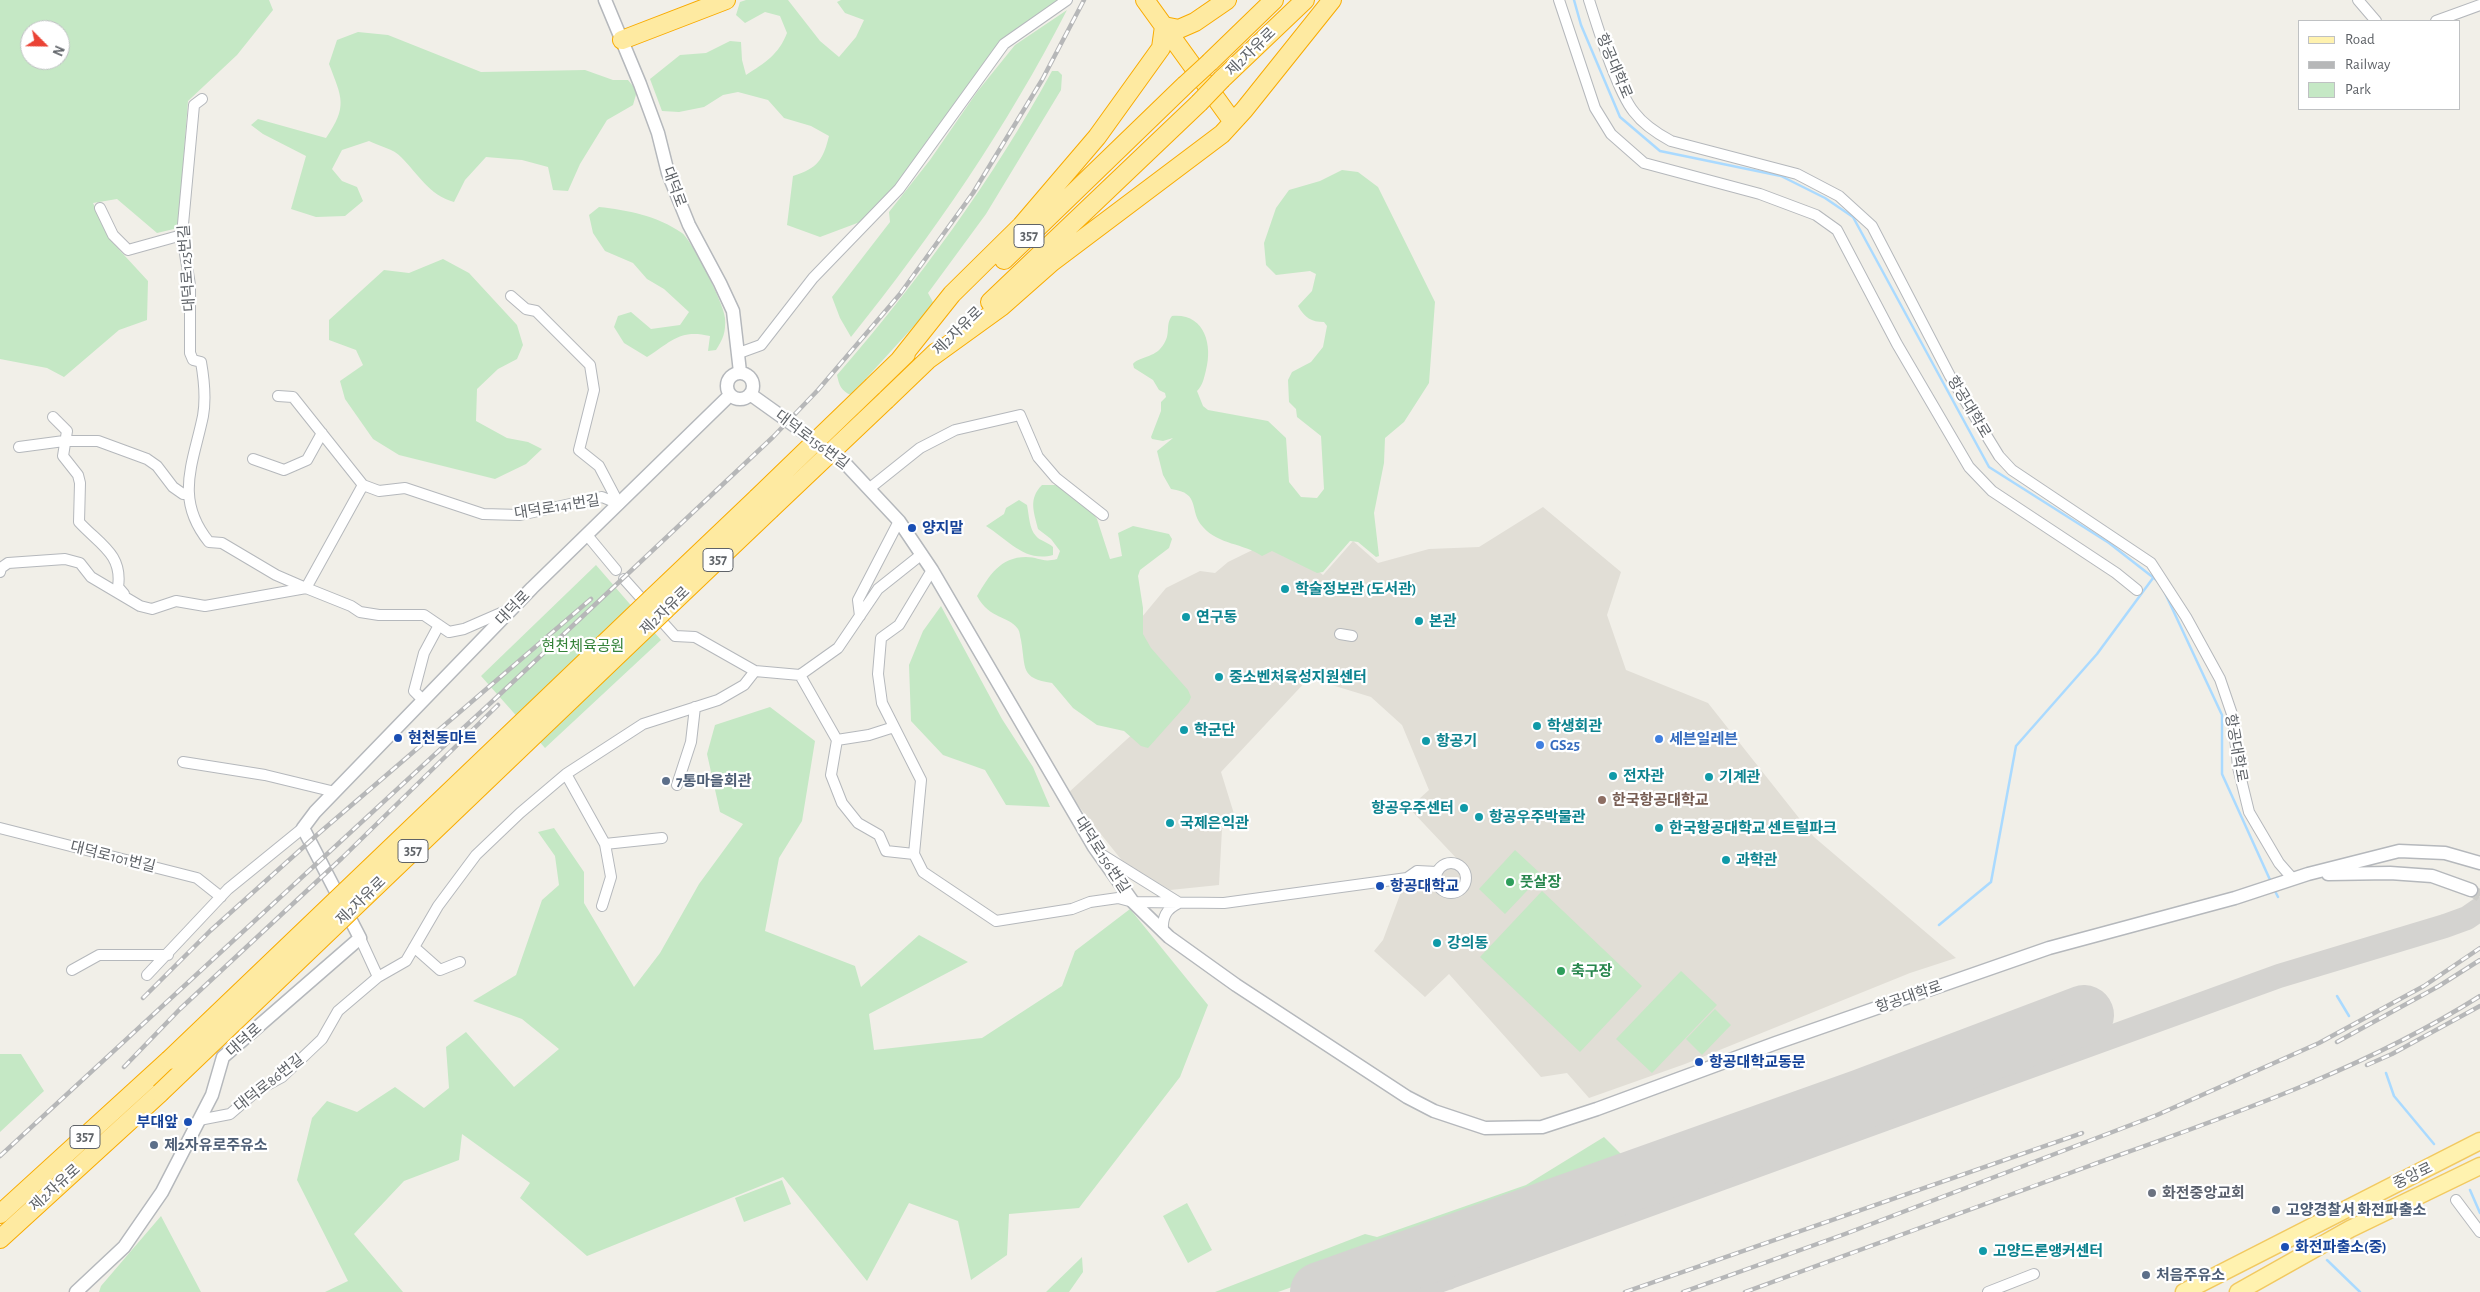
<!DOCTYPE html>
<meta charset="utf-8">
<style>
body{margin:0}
#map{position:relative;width:2480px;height:1292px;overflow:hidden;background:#f1efe8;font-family:"Alegreya Sans",sans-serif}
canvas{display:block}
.legend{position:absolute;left:2298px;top:20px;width:162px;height:90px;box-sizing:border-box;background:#fff;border:1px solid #bfc1c3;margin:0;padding:6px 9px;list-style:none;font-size:15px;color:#5f6368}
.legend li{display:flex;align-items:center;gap:10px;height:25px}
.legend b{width:25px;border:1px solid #bfc1c3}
.north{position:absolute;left:20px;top:20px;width:50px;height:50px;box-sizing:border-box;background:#fff;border:1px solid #bfc1c3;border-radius:50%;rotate:113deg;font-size:14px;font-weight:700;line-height:20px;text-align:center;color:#5f6368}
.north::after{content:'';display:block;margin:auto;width:18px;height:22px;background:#ea4335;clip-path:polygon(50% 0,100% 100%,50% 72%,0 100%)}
</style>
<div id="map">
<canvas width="2480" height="1292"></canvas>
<ul class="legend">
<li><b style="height:6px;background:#fff2af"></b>Road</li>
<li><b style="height:6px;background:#b6b7b8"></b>Railway</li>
<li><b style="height:14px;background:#c5e8c5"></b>Park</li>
</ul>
<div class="north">N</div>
</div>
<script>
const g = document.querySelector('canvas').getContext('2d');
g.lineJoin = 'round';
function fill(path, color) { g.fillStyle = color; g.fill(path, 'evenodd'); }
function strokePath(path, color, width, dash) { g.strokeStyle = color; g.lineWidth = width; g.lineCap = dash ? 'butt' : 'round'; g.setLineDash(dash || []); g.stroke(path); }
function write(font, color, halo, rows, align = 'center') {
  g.font = font + ' "Alegreya Sans","Noto Sans KR",sans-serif'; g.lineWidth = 4.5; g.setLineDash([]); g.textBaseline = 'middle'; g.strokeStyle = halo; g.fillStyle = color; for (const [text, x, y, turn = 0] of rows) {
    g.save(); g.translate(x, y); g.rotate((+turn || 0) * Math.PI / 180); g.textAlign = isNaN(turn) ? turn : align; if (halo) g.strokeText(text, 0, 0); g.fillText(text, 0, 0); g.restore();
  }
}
const education = new Path2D(`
 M1543 507 1621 572 1607 615 1626 670 1708 703 1814 837 1956 958 1910 973 1685 1064 1589 1098 1567 1073 1541 1077 1449 974 1425 997 1374 951 1383 940 1401 892 1459 861 1409 808 1429 790 1402 725 1371 697 1309 678 1221 772 1235 817 1222 829 1219 885 1170 890 1124 863 1068 793 1183 688 1132 629 1166 588 1200 571 1215 573 1228 562 1279 537 1323 575 1353 541 1378 563 1429 549 1479 547Z`);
const green = new Path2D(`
 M0 0H269L273 10 237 55 188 101 178 228 157 233 117 199 93 203 113 243 148 281 147 320 119 330 64 377 47 368 0 359ZM30 30H60V60H30Z
 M746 0H788L820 41 839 57 856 37 864 20 845 13 837 2 841 0H1071L1045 13 980 71 927 141 894 188 860 222 820 237 787 225 793 176C818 168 823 160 829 136L811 126 784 118 768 100 738 92 723 95 704 107 679 112 662 111 650 79 680 55 706 53 730 41 741 42 742 60 746 75C765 63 779 54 787 33L780 16 765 12 745 23 736 15 740 2Z
 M1067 10C1007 127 933 235 851 337L840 318 832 297 890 222 889 212 930 160 977 92 1015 45Z
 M358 32 388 35 481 72 585 70 613 80H628L637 91 633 105 607 120 580 164 568 191 553 190 548 167 522 160 486 157 465 180 454 202C429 195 418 174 401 157 394 149 379 146 369 141L342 150 332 169 342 181 357 187 363 201 345 216 316 217 291 209 306 156 263 134 251 125 258 119 326 138C348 106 342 98 329 64L337 40Z
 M1052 71H1058L1062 75 1061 90 986 214 928 293 934 304 851 395C841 391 839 385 837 375 918 282 993 179 1052 71Z
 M1342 170 1358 172 1378 187 1435 302 1429 383 1404 422 1385 438 1384 463 1374 513 1379 556 1376 557 1358 542 1350 541 1323 572 1317 573 1272 551 1262 556C1243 543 1219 545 1203 527 1188 511 1202 493 1171 489L1163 475 1157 451 1173 438 1163 441 1152 439 1151 437 1161 411V402L1166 397 1165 393 1159 390 1153 380 1134 368 1133 364C1137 358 1153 357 1160 349 1173 335 1164 326 1172 316 1204 313 1213 344 1206 370 1204 378 1203 385 1197 391L1203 406 1208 410 1268 421 1286 438 1289 482 1301 497 1317 498 1324 489 1321 436 1297 417 1296 409 1289 402 1288 380 1292 372 1311 362 1323 347 1327 326 1324 322C1311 322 1305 318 1298 306L1312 291 1316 274 1310 271 1276 275 1266 265 1264 243 1276 208 1289 190 1320 181Z
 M599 207C627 210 658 216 682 233 692 240 725 306 725 318 726 332 723 339 716 350L708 351 710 336C680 329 672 341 647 357L624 343 614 327 618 316 631 312 651 329 680 325 689 312 664 289 647 279 633 263 605 251 593 233 589 215Z
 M443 259 469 273 517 325 523 345 517 359 498 369 477 389 476 421 507 438 528 442 542 449 526 464 495 479 399 455 373 439 345 399 340 381 363 365 356 350 329 340V320L384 270 409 273Z
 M1042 485H1055L1066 490 1092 512 1097 519 1110 559 1122 556 1118 533 1133 526 1169 534 1172 539 1169 548 1140 570 1138 576 1143 608V634L1151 648 1188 690 1191 697 1189 702 1148 748 1141 746 1124 731 1097 725 1073 708 1052 683C1020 678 1026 669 1021 640 1020 637 1020 632 1018 629 1008 615 990 620 977 596 989 576 1000 557 1026 557 1039 557 1042 563 1057 559L1060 551 1051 539 1038 529C1034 512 1028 499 1042 485Z
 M1019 500 1027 505C1029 514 1029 529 1036 536 1040 541 1048 542 1053 547V555C1025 563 1007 539 986 526L1004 514 1006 508Z
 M596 565 661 640 545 748 481 676Z
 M941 606 1002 719 1033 767 1050 807 1006 805 985 770 943 755 911 721 909 665 923 631Z
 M770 707 815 741 802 821 779 858 765 931 855 966 861 987 919 935 968 962 869 1014 874 1050 982 1038 1062 986 1075 951 1130 909 1208 1005 1180 1077 1079 1208 1009 1214 1007 1255 971 1280 958 1221 909 1203 867 1281 783 1177 587 1256 520 1198 530 1183 462 1134 459 1160 404 1181 354 1234 403 1292H325L348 1281 297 1180 312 1118 327 1101 357 1112 395 1087 424 1108 449 1088 446 1047 466 1032 514 1087 559 1049 522 1019 473 1001 516 975 542 900 559 885 555 856 538 832 554 828 584 872V903L634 987 660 953 699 884 743 824 720 812 707 754 715 725Z
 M1515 850 1542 875 1505 914 1479 889Z
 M1542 891 1642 986 1580 1052 1480 957Z
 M1681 971 1717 1005 1652 1073 1616 1039Z
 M1715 1009 1731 1025 1702 1055 1686 1039Z
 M0 1054H21L44 1091 0 1132Z
 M1604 1137 1624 1157 1627 1167 1278 1292H1215L1365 1234 1377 1237 1526 1185Z
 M782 1180 791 1204 744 1222 735 1198Z
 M1187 1203 1212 1250 1188 1263 1163 1216Z
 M161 1216 201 1292H99L101 1286Z
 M1082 1257 1083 1272 1069 1292H1046Z
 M1417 1268 1419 1280 1407 1285 1408 1292H1352Z`);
const stream = new Path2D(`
 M1574 0 1581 25 1620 117 1660 151 1781 176 1825 198 1853 217 1989 467 2109 543 2159 582
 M2165 593 2222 715V774L2271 882
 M2274 889 2278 897
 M1939 925 1991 882 2016 746 2097 654 2153 578
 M2337 996 2349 1016
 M2386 1073 2394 1096 2434 1144
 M2470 1190 2480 1213
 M2327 1260 2360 1292`);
const taxiway = new Path2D(`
 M1660 1171 1670 1196
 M1414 1258 1425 1260 1435 1272 1448 1278
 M1414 1290 2279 976 2445 926 2467 918 2480 909`);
const runway = new Path2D(`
 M1320 1292 1862 1099 2084 1015`);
const tertiaryTunnel = new Path2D(`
 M2471 890 2480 896`);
const minor = new Path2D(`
 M1559 0 1595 108 1611 134 1644 163 1760 194 1816 215 1837 230 1897 344 1969 467 1992 491 2116 573 2137 590
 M1589 0C1598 28 1617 91 1634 112 1643 124 1658 134 1671 141L1797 174 1839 196 1872 226 1950 376 1999 456 2012 470 2151 563 2186 617 2220 679 2233 717 2238 767 2249 812 2279 863 2293 879
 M2358 0 2376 21
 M2436 21 2480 5
 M202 99 194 105 182 235 190 285V353L193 360 201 362C204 379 206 399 203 416 193 464 174 499 209 542L222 543 276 575 306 588 363 485
 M100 208 113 235 128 250 182 235
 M511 296 526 309 536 311 590 365 594 390 579 450 599 466 619 504
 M739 353 761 345 813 278 899 189 1004 44 1067 0
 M278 396 293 397 363 485 379 491 405 488 483 514 520 515 602 497 619 504
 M53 417 67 431 63 456 78 475 80 483 79 522C99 544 123 554 118 587L124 594
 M19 447 64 441H98L147 459 157 466 173 487 183 494 188 493
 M253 459 284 470 307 460 322 433
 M870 488 920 448 955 430 1020 415 1038 457 1056 478 1103 515
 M587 535 616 570
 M0 572 1 568 8 563 65 559 80 563 91 577 140 606 152 609 176 601 205 606 306 588 351 606 360 612 379 615H424L449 632 464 629 510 609
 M624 579 675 636 695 637 755 671
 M860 616 858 600 899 521
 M1340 634 1352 636
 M423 700 414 691 424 653 439 625
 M837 740 800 675 838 648 878 589 922 554
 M837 740 831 775 842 803 858 823 879 835 886 851 914 854
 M837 740 869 735 894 727
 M183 762 265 775 335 792
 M566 774 605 844 611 877 602 906
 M677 785 691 742 695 707
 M0 828 197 878 221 897
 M605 844 662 838
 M914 854 923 872 996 921 1072 909 1090 902 1118 898 1133 902 1224 903 1407 878 1423 879 1439 887
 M914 854 921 780 882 703 878 674 881 638 899 625 932 570
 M1101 854 1178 902
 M1436 878a15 15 0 1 1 30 0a15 15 0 1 1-30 0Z
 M1407 878 1417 871 1437 872
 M1163 932C1162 917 1166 909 1179 903
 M360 938 378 977
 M414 947 440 970 460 962
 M72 970 99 955H168
 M147 975 228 889 303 828
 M199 1120 230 1114 258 1090 282 1077 322 1039 338 1011 378 977 406 961 438 906 476 855 520 813 566 774 643 724 718 700 744 685 755 671 800 675
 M2456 1200 2480 1232
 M1988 1292 2034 1274`);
const tertiary = new Path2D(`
 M605 0 640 84 658 133 668 173 689 225 720 283 733 311 740 372
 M727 386a13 13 0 1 1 26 0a13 13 0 1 1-26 0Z
 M750 394 841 459 899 521 932 570 1094 847 1133 902 1169 937 1236 985 1407 1097 1434 1111 1485 1128 1542 1127 1597 1109 1776 1043 2049 948 2235 898 2308 874 2399 851 2445 853 2480 863
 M2328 874 2390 873 2432 876 2471 890
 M76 1292 124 1247 162 1192 212 1095 223 1057 360 938 303 828 315 812 532 588 730 395`);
const primary = new Path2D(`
 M2184 1292 2480 1141
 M2238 1292 2350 1229 2480 1166`);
const trunk = new Path2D(`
 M1145 0 1233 122
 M622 40 726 0
 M1210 62 1274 0
 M1222 79 1305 0
 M1004 260 1185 85
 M990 302 1199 103
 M929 359 1001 307 1052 262 1222 134 1244 110 1332 0
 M898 362 952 294 1021 226 1097 137 1161 48 1164 26 1179 29 1195 22 1227 0
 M873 386 906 354
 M886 400 936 352
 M653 597 757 498
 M666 609 770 510
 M0 1214 169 1060
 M0 1239 160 1093`);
const rail = new Path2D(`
 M143 998 210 931 318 834 591 599
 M2337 1042 2439 986 2480 960
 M2367 1065 2392 1054 2480 1006
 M124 1067 180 1009 342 858 498 705
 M0 1156 497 697 773 437 818 390 900 294 973 193 1042 80 1084 0
 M1625 1292 2082 1133
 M1683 1292 1845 1234 2157 1115 2319 1043 2424 986 2480 948
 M1745 1292C1860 1251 1974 1207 2089 1166 2222 1118 2360 1072 2480 996`);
const trunkBridge = new Path2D(`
 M1185 85 1210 62
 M1199 103 1222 79
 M757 498 873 386
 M770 510 886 400
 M169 1060 653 597
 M160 1093 666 609`);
const markers = [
 [912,528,5,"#1a4fb4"],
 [1285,589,5,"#0f9aa8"],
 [1186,617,5,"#0f9aa8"],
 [1419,621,5,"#0f9aa8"],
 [1219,677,5,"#0f9aa8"],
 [1537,726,5,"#0f9aa8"],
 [1184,730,5,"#0f9aa8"],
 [398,738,5,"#1a4fb4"],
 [1659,739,5,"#3f7fe0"],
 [1426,741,5,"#0f9aa8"],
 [1540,745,5,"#3f7fe0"],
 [1613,776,5,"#0f9aa8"],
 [1709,777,5,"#0f9aa8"],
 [666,781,5,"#5c6f8a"],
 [1602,800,5,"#8d6e63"],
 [1464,808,5,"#0f9aa8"],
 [1479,817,5,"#0f9aa8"],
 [1170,823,5,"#0f9aa8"],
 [1659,828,5,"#0f9aa8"],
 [1726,860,5,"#0f9aa8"],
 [1510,882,5,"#2e9e5b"],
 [1380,886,5,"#1a4fb4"],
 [1437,943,5,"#0f9aa8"],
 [1561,971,5,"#2e9e5b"],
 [1699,1062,5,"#1a4fb4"],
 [188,1122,5,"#1a4fb4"],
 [154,1145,5,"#5c6f8a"],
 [2152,1193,5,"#6b7280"],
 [2276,1210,5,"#5c6f8a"],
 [2285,1247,5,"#1a4fb4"],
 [1983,1251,5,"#0f9aa8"],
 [2146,1275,5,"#5c6f8a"]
];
const shields = [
 [1029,236,30],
 [718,560,30],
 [413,851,30],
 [85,1137,30]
];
const shieldNames = [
 ["357",1029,236],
 ["357",718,560],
 ["357",413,851],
 ["357",85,1137]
];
const streetNames = [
 ["제2자유로",1251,52,-44],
 ["항공대학로",1614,66,67],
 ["대덕로",674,187,70],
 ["대덕로125번길",187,268,-94],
 ["제2자유로",958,331,-44],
 ["항공대학로",1969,407,59],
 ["대덕로156번길",812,440,37],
 ["대덕로141번길",557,507,-9],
 ["대덕로",513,608,-46],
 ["제2자유로",665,611,-44],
 ["항공대학로",2236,748,80],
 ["대덕로156번길",1102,855,57],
 ["대덕로101번길",113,857,14],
 ["제2자유로",361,901,-44],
 ["항공대학로",1909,997,-19],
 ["대덕로",244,1040,-42],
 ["대덕로86번길",269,1083,-38],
 ["중앙로",2413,1176,-26],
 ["제2자유로",55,1188,-42]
];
const transitNames = [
 ["양지말",922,528],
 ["현천동마트",408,738],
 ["항공대학교",1390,886],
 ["항공대학교동문",1709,1062],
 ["부대앞",178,1122,"right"],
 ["화전파출소(중)",2295,1247]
];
const cultureNames = [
 ["학술정보관 (도서관)",1295,589],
 ["연구동",1196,617],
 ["본관",1429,621],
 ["중소벤처육성지원센터",1229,677],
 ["학생회관",1547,726],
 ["학군단",1194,730],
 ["항공기",1436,741],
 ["전자관",1623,776],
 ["기계관",1719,777],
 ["항공우주센터",1454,808,"right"],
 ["항공우주박물관",1489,817],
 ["국제은익관",1180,823],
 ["한국항공대학교 센트럴파크",1669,828],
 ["과학관",1736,860],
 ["강의동",1447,943],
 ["고양드론앵커센터",1993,1251]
];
const parkNames = [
 ["현천체육공원",583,646]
];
const shopNames = [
 ["세븐일레븐",1669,739],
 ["GS25",1550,745]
];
const serviceNames = [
 ["7통마을회관",676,781],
 ["제2자유로주유소",164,1145],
 ["고양경찰서 화전파출소",2286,1210],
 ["처음주유소",2156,1275]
];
const educationNames = [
 ["한국항공대학교",1612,800]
];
const leisureNames = [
 ["풋살장",1520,882],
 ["축구장",1571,971]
];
const worshipNames = [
 ["화전중앙교회",2162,1193]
];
fill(education, '#e1ded6');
fill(green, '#c5e8c5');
strokePath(stream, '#aadaff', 2.5);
strokePath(taxiway, '#d4d3d0', 24);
strokePath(runway, '#d4d3d0', 60);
strokePath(tertiaryTunnel, '#ccccc8', 12, [12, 6]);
strokePath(minor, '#b5b8bc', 12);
strokePath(tertiary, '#b5b8bc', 15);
strokePath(primary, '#f2c960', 19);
strokePath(trunk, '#f9ab00', 20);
strokePath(minor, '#fff', 10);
strokePath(tertiary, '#fff', 12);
strokePath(primary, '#fff2af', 16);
strokePath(trunk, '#feeaa1', 18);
strokePath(rail, '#b6b7b8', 4.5);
strokePath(rail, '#fff', 2.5, [8]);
strokePath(trunkBridge, '#f9ab00', 20, []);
strokePath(trunkBridge, '#feeaa1', 18);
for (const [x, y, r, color] of markers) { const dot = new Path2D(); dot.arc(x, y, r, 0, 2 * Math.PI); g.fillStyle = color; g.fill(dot); strokePath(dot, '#fff', 2); }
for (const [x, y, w] of shields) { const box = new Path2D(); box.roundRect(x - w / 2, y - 11.5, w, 23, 4); g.fillStyle = '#fff'; g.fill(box); strokePath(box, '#5f6368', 1); }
write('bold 14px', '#5f6368', null, shieldNames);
write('15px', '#5f6368', '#fff', streetNames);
write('bold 15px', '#164399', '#fff', transitNames, 'left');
write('bold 15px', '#0d838f', '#fff', cultureNames, 'left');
write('15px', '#348238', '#fff', parkNames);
write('bold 15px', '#366cbe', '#fff', shopNames, 'left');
write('bold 15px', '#4e5e75', '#fff', serviceNames, 'left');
write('bold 15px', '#785e54', '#fff', educationNames, 'left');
write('bold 15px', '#27864d', '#fff', leisureNames, 'left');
write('bold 15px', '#5b616d', '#fff', worshipNames, 'left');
</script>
